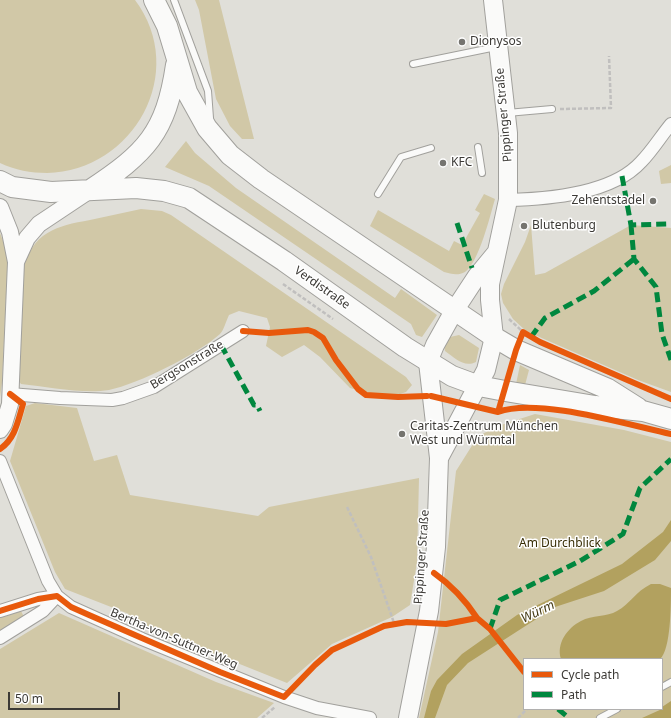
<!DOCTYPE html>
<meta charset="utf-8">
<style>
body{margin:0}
#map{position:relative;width:671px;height:718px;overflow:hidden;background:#e0dfd9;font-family:"Noto Sans",sans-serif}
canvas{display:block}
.legend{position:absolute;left:523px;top:658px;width:140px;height:52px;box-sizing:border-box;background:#fff;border:1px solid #b1b0af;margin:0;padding:5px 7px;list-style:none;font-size:12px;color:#3c3a36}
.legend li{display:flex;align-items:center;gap:8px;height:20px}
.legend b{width:20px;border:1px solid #b1b0af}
.scale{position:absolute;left:8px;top:692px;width:112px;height:18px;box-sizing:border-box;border:2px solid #3c3a36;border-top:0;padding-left:5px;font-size:12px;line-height:14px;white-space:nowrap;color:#3c3a36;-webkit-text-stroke:3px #fff;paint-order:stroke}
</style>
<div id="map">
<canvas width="671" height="718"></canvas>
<ul class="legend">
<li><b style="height:5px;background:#e8590c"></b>Cycle path</li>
<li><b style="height:5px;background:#00873e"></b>Path</li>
</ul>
<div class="scale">50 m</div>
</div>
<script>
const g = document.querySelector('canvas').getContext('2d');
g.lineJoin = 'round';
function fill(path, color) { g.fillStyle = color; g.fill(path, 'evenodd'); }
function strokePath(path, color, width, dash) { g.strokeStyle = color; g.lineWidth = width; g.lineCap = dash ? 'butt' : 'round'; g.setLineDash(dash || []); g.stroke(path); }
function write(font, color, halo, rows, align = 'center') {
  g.font = font + ' "Noto Sans",sans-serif'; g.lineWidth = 3; g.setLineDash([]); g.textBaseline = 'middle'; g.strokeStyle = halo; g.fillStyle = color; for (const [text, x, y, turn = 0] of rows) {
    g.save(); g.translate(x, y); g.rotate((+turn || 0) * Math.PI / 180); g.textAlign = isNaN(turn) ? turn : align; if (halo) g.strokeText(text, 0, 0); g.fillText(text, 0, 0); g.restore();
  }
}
const green = new Path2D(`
 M0 0H135C189 72 134 171 47 173 31 173 15 170 0 163Z
 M195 0H219L254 139H242L230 126 216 99 199 10Z
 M186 141 195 153 236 188 395 298 401 289 437 315 422 337 416 335 411 324 209 186 165 167Z
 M671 165V183L661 184 659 171Z
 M484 194 495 199C490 216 479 262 465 272 458 276 451 274 444 272L370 226 378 210 449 251 454 241 462 245 480 213 475 210Z
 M141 209 162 211 171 215 406 377 412 385 406 392 400 394H372L350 388 320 357 304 345 282 357 266 346 270 327 267 318 239 311 229 315C226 321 224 330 220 334 198 354 138 384 109 390 83 394 48 387 21 384L18 380 23 271C32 232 56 226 90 220 107 216 124 213 141 209Z
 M531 225 535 275 545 273 631 225 671 228V392L638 380 544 339 526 331 513 319 503 303 501 294 504 284 525 242Z
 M0 233 8 254 2 383 0 397Z
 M459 335 479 348 476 362C464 368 455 358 445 351L444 345 450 337Z
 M520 365 529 370 525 385 516 384Z
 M35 403 77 408 94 461 117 455 130 495 258 516 269 507 419 478 417 562 410 605 392 617 332 644 287 683 125 618 129 614 65 589 55 572 10 461 26 406Z
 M535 414 624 430 671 442V718H419L438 632 456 471 478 436 501 425ZM524 659H662V709H524Z
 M21 611 25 619 0 633V618Z
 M59 613 216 682 274 703 257 718H0V649Z`);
const water = new Path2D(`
 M671 520V541L655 560 604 591 555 607 468 663 447 685 435 718H424L431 691 437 680 462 654 517 615 622 564 663 532Z
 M651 584H660L671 588C671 604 671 650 660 659H561C556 644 567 628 581 621 592 615 607 617 617 611 630 604 635 592 651 584Z
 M671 701V718H642L662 709V707Z`);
const path = new Path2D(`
 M560 109 611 108 609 56
 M283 284 333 319
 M509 319 523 332
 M347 507 371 557 394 623
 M294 687 332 650 384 626 394 623 412 622
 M262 718 275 707
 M518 718 527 709`);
const service = new Path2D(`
 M174 0 208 91 210 118
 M413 64 496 47
 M507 113 552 109
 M478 147 482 173
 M378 194 401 157 431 148
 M662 687 671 682
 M600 718 617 709`);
const minor = new Path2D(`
 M508 200C549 199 612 194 641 162 652 151 661 136 671 124
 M10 394 60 398 112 400 123 398 154 387 243 331
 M0 461 48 581 57 596 71 607 142 639 284 697 317 708 370 718
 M0 611 38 599 57 596
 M0 638 43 611 57 596`);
const tertiary = new Path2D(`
 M0 207 10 232 16 262
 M0 430 4 424 10 404 16 262 27 238 39 224 90 190`);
const secondary = new Path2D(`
 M439 458 486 370 494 337 490 300V284L508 200V133L493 0
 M408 718 429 611 436 547 439 458 428 362 435 345 454 311 477 276 496 253`);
const primary = new Path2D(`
 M154 0 167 26 187 92 207 128 230 155 261 179 494 337 516 350 608 389 638 408
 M0 181 12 187 51 192 136 188 164 191 189 198 284 261 405 347 452 376 479 386 505 391 595 406 643 411 671 419
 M90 190C146 153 166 133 176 65`);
const quiet = new Path2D(`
 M622 176 631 225 671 224
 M457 223 472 268
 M631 225 634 259 656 287 662 334 671 360
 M531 337 545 318 594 291 634 259
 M221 345 254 405H257L260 411
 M490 629 500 600 580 561 623 534 640 488 671 459
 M558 709 569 718`);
const cycleway = new Path2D(`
 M243 331 269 333 308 330 314 332 323 338 336 360 358 389 366 395 398 397 427 396
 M431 396 498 412 516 350 523 332 540 342 671 399
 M498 412C537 397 628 425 671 434
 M0 449C15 439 18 421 23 404L10 394
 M434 573C451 585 466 601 477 618
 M0 611 38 599 57 596 71 607 89 615 220 672 284 697 315 665 332 650 384 626 407 622 446 624 477 618 490 629 524 672`);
const markers = [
 [462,42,4,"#75746f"],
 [443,163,4,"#75746f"],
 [653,201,4,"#75746f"],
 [524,226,4,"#75746f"],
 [402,434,4,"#75746f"]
];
const poiNames = [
 ["Dionysos",470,42],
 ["KFC",451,163],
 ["Zehentstadel",645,201,"right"],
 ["Blutenburg",532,226],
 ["Caritas-Zentrum München",410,427],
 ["West und Würmtal",410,441]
];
const streetNames = [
 ["Pippinger Straße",504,115,-95],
 ["Verdistraße",322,288,35],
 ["Bergsonstraße",187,365,-31],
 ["Pippinger Straße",422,557,-86],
 ["Bertha-von-Suttner-Weg",174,639,23]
];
const parkNames = [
 ["Am Durchblick",560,544]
];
const waterNames = [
 ["Würm",538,612,-26]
];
fill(green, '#d1c8a7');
fill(water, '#b2a15f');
strokePath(service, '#a1a09c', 8);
strokePath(minor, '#a1a09c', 14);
strokePath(tertiary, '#a1a09c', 18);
strokePath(secondary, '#a1a09c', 20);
strokePath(primary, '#a1a09c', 22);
strokePath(path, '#c0bfbe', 2.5, [4, 2]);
strokePath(service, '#fafaf9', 6);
strokePath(minor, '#fafaf9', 12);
strokePath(tertiary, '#fafaf9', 16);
strokePath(secondary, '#fafaf9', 18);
strokePath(primary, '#fafaf9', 20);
strokePath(quiet, '#00873e', 5, [10, 5]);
strokePath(cycleway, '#e8590c', 6);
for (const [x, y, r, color] of markers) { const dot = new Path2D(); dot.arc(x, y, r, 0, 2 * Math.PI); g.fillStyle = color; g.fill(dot); strokePath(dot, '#fff', 1.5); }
write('12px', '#3c3a36', '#fff', poiNames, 'left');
write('12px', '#3c3a36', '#fff', streetNames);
write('12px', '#372d05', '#fff', parkNames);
write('italic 13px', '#463c16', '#fff', waterNames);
</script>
